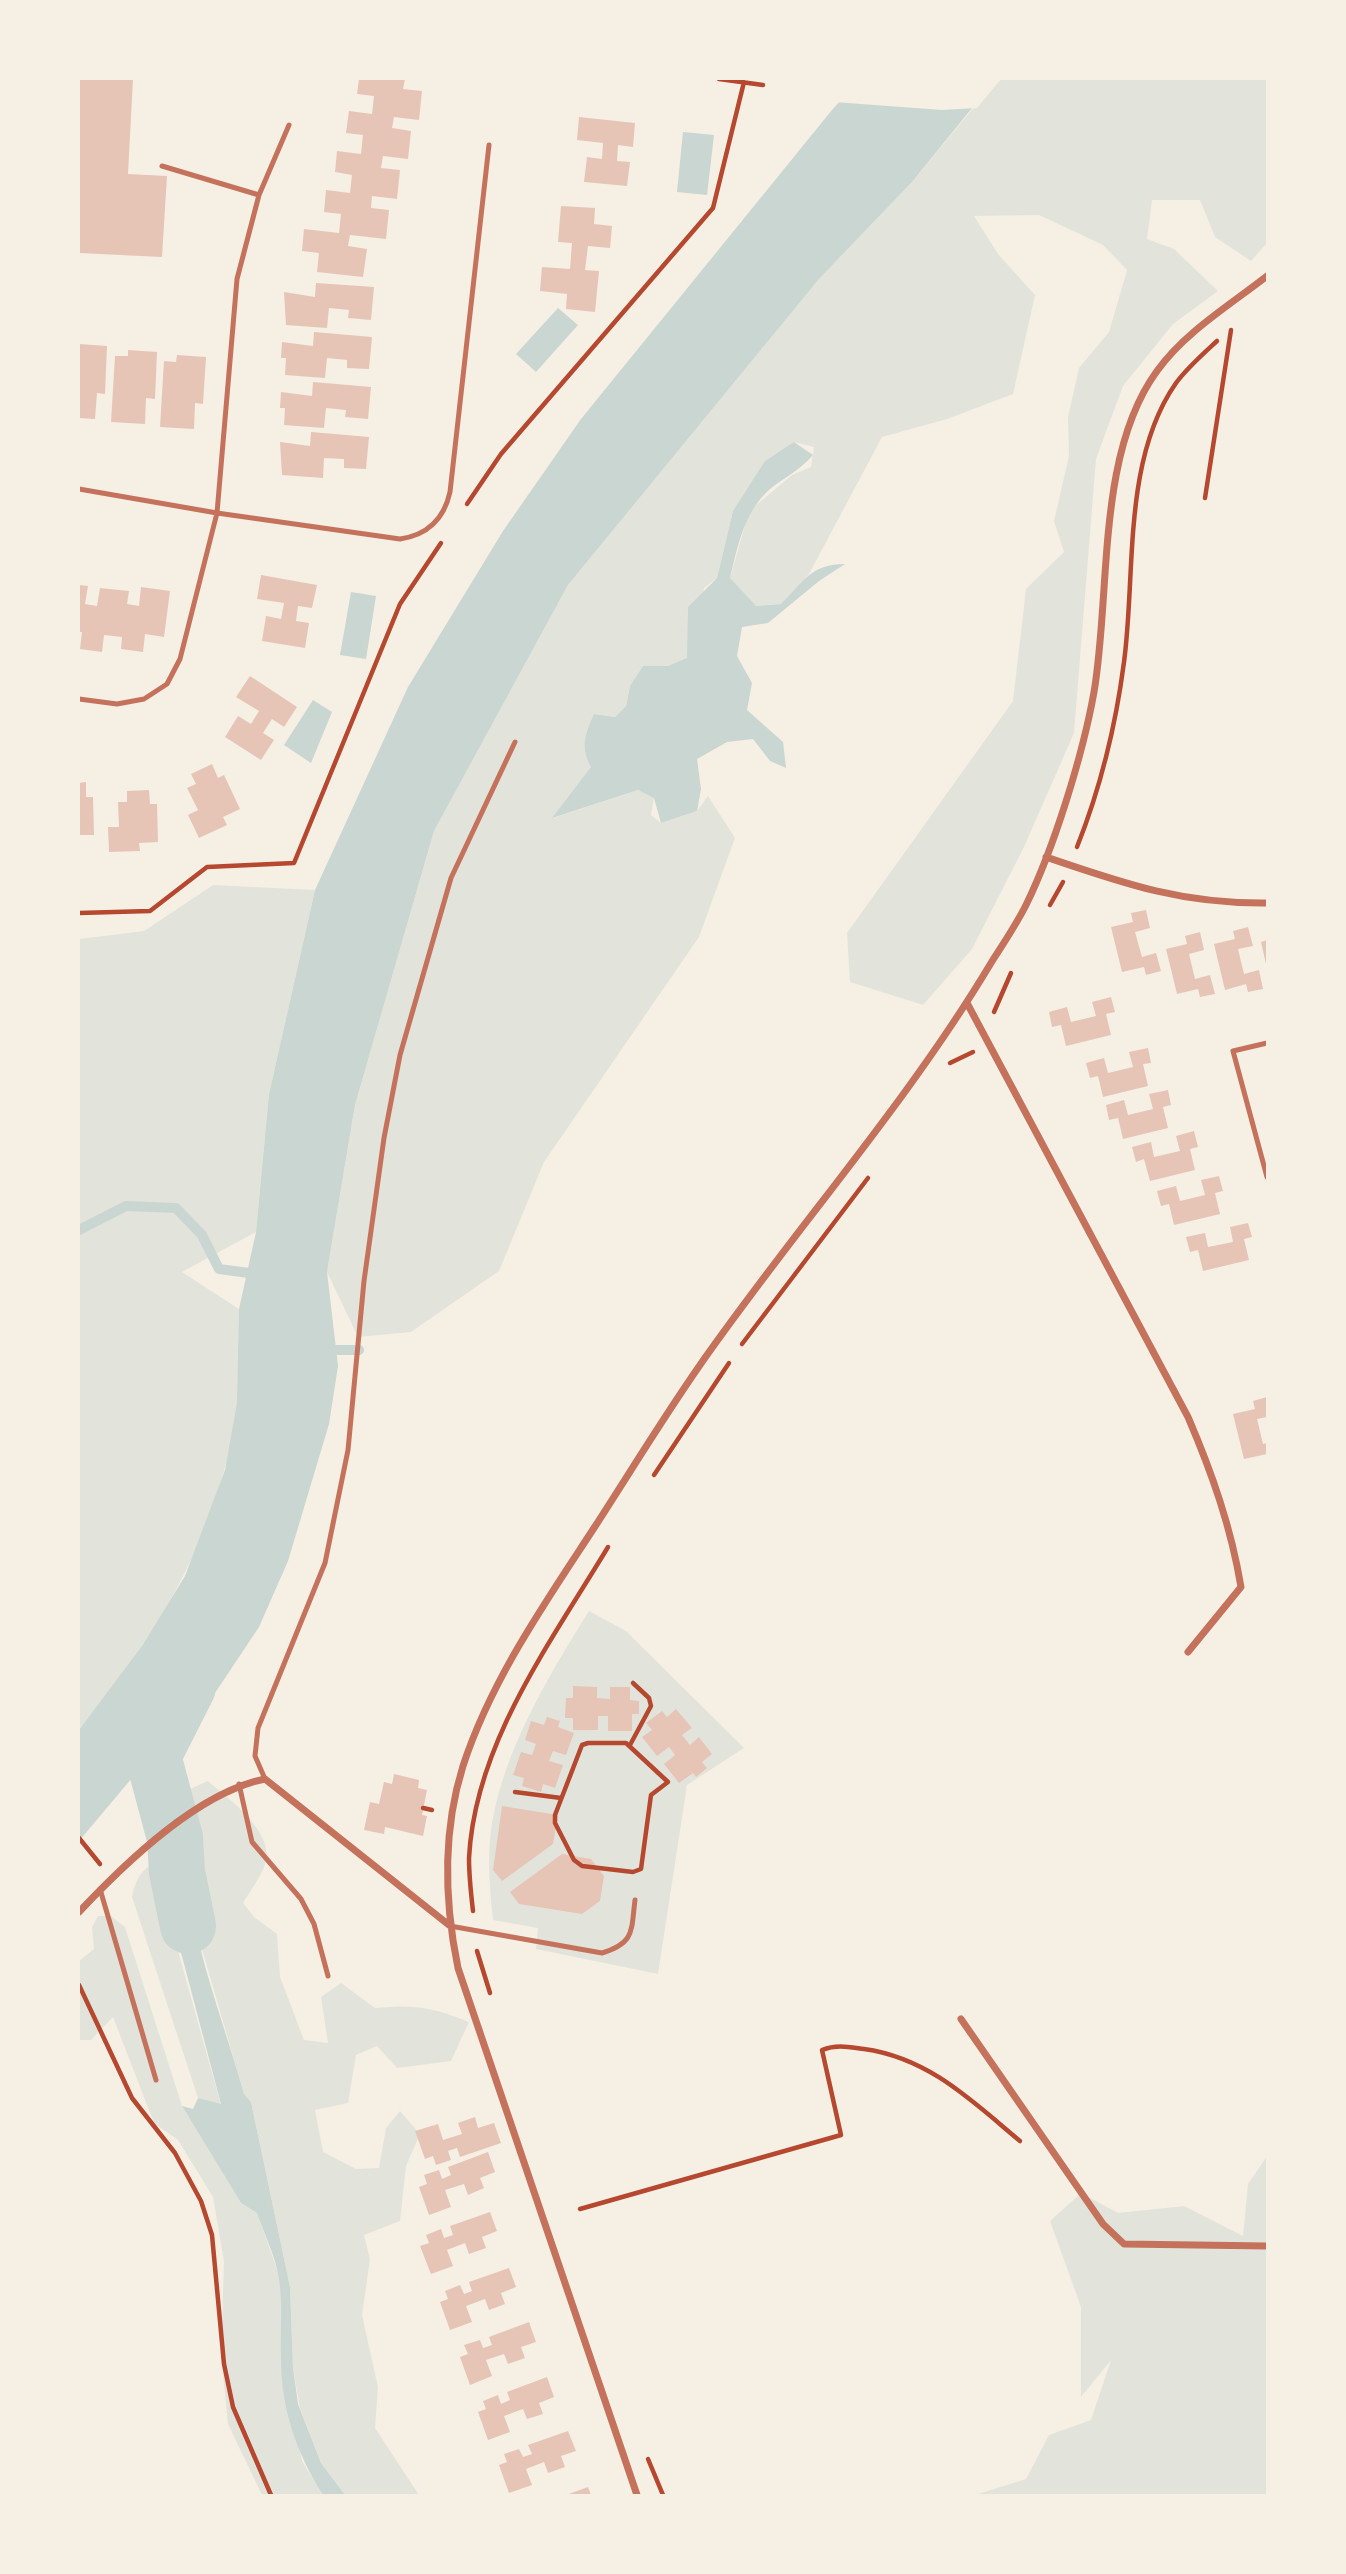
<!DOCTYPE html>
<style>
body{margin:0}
#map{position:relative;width:1346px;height:2574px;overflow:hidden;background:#f6efe4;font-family:"Golos Text",sans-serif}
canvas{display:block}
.frame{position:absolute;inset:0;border:80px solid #f6efe4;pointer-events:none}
</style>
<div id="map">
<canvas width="1346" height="2574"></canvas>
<div class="frame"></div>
</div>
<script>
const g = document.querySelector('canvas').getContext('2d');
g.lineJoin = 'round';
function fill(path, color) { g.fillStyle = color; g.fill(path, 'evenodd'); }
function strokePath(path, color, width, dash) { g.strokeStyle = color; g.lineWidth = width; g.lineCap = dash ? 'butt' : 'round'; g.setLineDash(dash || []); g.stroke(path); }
const green = new Path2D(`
 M1002 79H1267V243L1251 261 1215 237 1200 200H1152L1147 239 1174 249 1218 291 1173 324 1123 386 1096 459 1074 733 1024 847 972 949 923 1005 850 982 847 933 1013 701 1026 589 1064 552 1054 521 1069 456 1068 417 1079 368 1109 332 1127 270 1103 245 1039 215 974 216 998 254 1035 295 1013 394 947 419 882 437 809 574 782 604 756 606 743 602 730 578 749 511 792 475 811 467 814 447 794 442 733 511 717 578 704 588 694 658 668 666 643 667 630 686 626 706 615 717 594 714 592 766 553 818 638 790 654 797 651 815 661 823 697 811 708 796 735 838 699 937 544 1162 499 1271 411 1332 358 1337 327 1272 355 1105 434 831 568 585 819 279 912 182 989 89Z
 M213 885 315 890 269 1094 256 1232 182 1272 239 1309C238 1340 241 1373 237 1404 223 1526 157 1638 79 1730V939L144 931Z
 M589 1611 626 1631 744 1748 687 1785 658 1974 536 1949 538 1928 493 1920C489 1883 486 1845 495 1808 511 1738 551 1672 589 1611Z
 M208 1781C228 1798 276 1833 265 1864 261 1877 250 1891 243 1903L254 1917 277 1934 280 1977 304 2040 328 2043 321 1997 341 1983 375 2008C413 2004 433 2007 469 2022L451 2061 397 2068 377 2046 356 2055 348 2103 315 2110 323 2152 356 2169 379 2168 386 2128 400 2111 420 2134 406 2166 400 2221 364 2235 370 2259 362 2315 378 2387 375 2428 419 2495H345L321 2463 300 2408 293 2368 290 2287 251 2102 244 2094 195 1925 184 1818 190 1789Z
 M161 1858 169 1889 171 1926 221 2105 198 2098 132 1897C136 1877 143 1868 161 1858Z
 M98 1916H111L125 1927 182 2106 241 2203 257 2213 279 2275 283 2309 281 2361 302 2461 323 2495H262L228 2424 221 2354 224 2262 213 2197 178 2140 154 2123 113 2017 91 2040H79V1961L94 1949 92 1927Z
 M1267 2156V2495H975L1026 2479 1049 2435 1091 2420 1111 2360 1081 2397V2307L1050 2221 1081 2193 1118 2213 1184 2206 1243 2236 1248 2184Z`);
const water = new Path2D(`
 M860 79 972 108 912 182 819 279 568 585 434 831 355 1105 327 1272 338 1366 329 1424 288 1561 259 1627 217 1690 183 1730 132 1778 79 1841V1730L142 1646 185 1576 225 1470 237 1403 239 1309 256 1232 269 1094 315 890 408 687 503 531 581 419 832 110Z
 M683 132 714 135 707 195 677 192Z
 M558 308 578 325 536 372 516 354Z
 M794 442 813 455C800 470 785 477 770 489 744 512 738 545 730 578L756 606 781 604C803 582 811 564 845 564L819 581 768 623 742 627 737 656 752 683 747 710 783 742 786 768 770 761 753 739 727 742 697 759 701 789 697 811 661 823 654 798 638 790 552 818 591 767C580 747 585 734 594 714L615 717 626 706 630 686 643 666H668L687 658 688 607 717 578 733 511 765 461Z
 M351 592 376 596 366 659 340 655Z
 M313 700 332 712 311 763 284 745Z
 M189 1845C184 1929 222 2013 244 2094L251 2102 290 2287 293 2368 298 2404 321 2463 345 2495H323C297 2454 281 2409 281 2359 280 2332 283 2306 279 2279 276 2257 264 2234 257 2213L241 2203 182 2106 193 2109 198 2098 221 2104 182 1956 171 1926 169 1889 161 1858Z`);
const pier = new Path2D(`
 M856 79H1001L977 108 942 110 834 102Z`);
const stream = new Path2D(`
 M79 1230 126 1206 176 1208 202 1235 219 1269 257 1274
 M325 1350H359`);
const river = new Path2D(`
 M188 1687 153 1756 175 1838 177 1872 188 1926`);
const building = new Path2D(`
 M79 79H133L128 174 167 176 162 257 79 253Z
 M359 79H405L403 89 422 91 419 120 394 117 392 128 411 131 408 159 383 156 381 168 400 170 397 199 372 196 371 208 389 210 386 239 350 235 348 246 367 249 363 277 317 272 319 253 302 251 304 229 339 233 341 214 324 212 326 190 350 193 352 175 335 172 337 151 361 154 363 135 346 133 349 111 372 114 374 96 357 94Z
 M579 117 635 123 633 147 618 145 617 161 630 162 627 186 584 182 587 157 602 159 603 143 577 140Z
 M561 206 595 208 594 224 612 226 610 248 588 246 585 270 599 271 595 312 566 309 567 294 540 291 542 267 570 269 572 243 558 242Z
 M316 283 374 287 371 320 348 318 349 310 329 308 327 328 286 325 284 292 315 297Z
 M314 332 372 337 369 369 347 368V360L327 358 325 378 285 375 286 358H281L282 342 313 346Z
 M79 344 107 346 105 394 97 393 95 419 79 418Z
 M128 350 157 352 155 399 146 398 145 424 111 422 115 356H128Z
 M177 355 206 357 203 404 195 403 194 429 160 427 164 361 176 362Z
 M313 382 371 387 368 419 345 417 346 410 326 408 324 428 284 425 285 408H280L281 392 312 396Z
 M311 432 369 437 366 469 344 468V459L324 458 323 478 282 475 280 442 310 446Z
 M261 575 317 585 312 608 298 606 296 621 309 623 305 648 262 641 266 616 281 619 284 603 257 599Z
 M79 585 88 586 85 604 97 606 100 588 129 591 127 604 139 606 141 587 170 591 164 637 145 634 143 652 121 649 122 637 104 635 102 652 80 649 82 632H79Z
 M250 676 297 707 284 727 272 719 263 733 274 740 261 760 225 737 238 716 251 724 259 711 236 697Z
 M212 764 218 778 224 775 240 809 223 817 227 825 199 838 188 815 198 810 187 788 196 784 191 774Z
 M86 782V797H93L94 835H79V783Z
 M149 790 150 804H157L158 842 139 843 140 851 109 852 108 827H119L118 802H127V791Z
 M1146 910 1150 928 1135 932 1142 957 1156 953 1161 971 1146 975 1144 967 1122 972 1111 927 1133 922 1131 913Z
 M1248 927 1253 946 1238 949 1244 974 1259 970 1263 989 1248 992 1246 984 1225 990 1214 944 1235 939 1233 931Z
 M1200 932 1204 950 1189 954 1195 979 1210 975 1215 994 1200 997 1198 989 1177 994 1166 949 1187 944 1185 936Z
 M1267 940V964H1266L1261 942Z
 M1111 997 1115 1012 1106 1014 1111 1035 1066 1046 1061 1025 1052 1027 1049 1012 1067 1007 1071 1022 1096 1016 1092 1002Z
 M1148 1048 1151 1063 1143 1064 1148 1086 1103 1097 1098 1076 1090 1078 1086 1063 1104 1058 1108 1073 1133 1067 1129 1052Z
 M1168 1090 1171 1105 1163 1107 1168 1128 1123 1139 1118 1118 1109 1120 1106 1105 1124 1100 1128 1115 1153 1109 1149 1094Z
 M1194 1131 1198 1147 1190 1149 1195 1170 1150 1181 1144 1159 1136 1162 1132 1147 1151 1142 1154 1157 1180 1151 1176 1136Z
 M1219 1176 1223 1191 1215 1193 1220 1214 1174 1225 1169 1204 1161 1206 1157 1191 1176 1186 1180 1201 1205 1195 1201 1180Z
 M1248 1223 1252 1237 1244 1239 1249 1260 1203 1271 1198 1250 1190 1252 1186 1237 1205 1233 1208 1247 1233 1242 1230 1227Z
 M1267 1397V1417L1257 1419 1263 1444 1267 1443V1454L1244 1459 1233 1414 1255 1409 1253 1401Z
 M573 1686 597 1687V1698L610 1699V1687H630V1700L639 1701V1714H632V1731H608V1716H598V1730H573V1718H565L566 1698H573Z
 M676 1709 692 1728 682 1735 690 1745 699 1737 712 1754 702 1762 707 1768 696 1777 693 1773 679 1783 664 1764 675 1755 669 1747 657 1756 642 1737 652 1730 646 1723 662 1711 667 1717Z
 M547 1717 560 1721 558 1727 574 1733 566 1755 553 1751 549 1761 563 1765 555 1788 543 1784 541 1792 522 1786 524 1778 513 1775 521 1752 532 1755 536 1744 525 1740 531 1721 544 1725Z
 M394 1774 419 1780 418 1788 427 1790 422 1815 427 1816 423 1836 385 1827 384 1834 364 1830 370 1802 379 1804 384 1782 392 1784Z
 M502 1806 558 1815 553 1844 502 1881 493 1870Z
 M562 1854 591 1859 604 1876 600 1901 582 1914 519 1904 510 1892Z
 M475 2117 478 2128 494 2123 501 2143 460 2157 457 2148 448 2151 451 2160 436 2165 433 2156 425 2159 415 2131 438 2124 443 2140 462 2134 458 2123Z
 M488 2152 495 2172 480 2178 484 2188 468 2195 464 2184 445 2190 451 2207 429 2215 419 2187 427 2184 424 2175 439 2170 442 2179 451 2175 448 2167Z
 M490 2212 497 2231 482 2237 486 2248 469 2254 465 2243 447 2250 453 2266 431 2274 420 2246 429 2243 426 2235 441 2229 444 2238 453 2235 450 2226Z
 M509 2268 516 2287 501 2293 505 2304 489 2310 485 2299 466 2306 472 2322 450 2330 440 2302 448 2299 445 2291 460 2285 464 2294 472 2291 469 2282Z
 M529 2322 536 2342 521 2347 525 2358 508 2364 504 2354 486 2360 492 2376 470 2385 460 2357 468 2354 464 2345 480 2340 483 2348 492 2345 489 2337Z
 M547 2377 554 2397 539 2403 543 2414 527 2419 523 2409 504 2416 510 2432 488 2440 478 2412 486 2409 483 2401 498 2395 501 2404 510 2400 507 2392Z
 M568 2431 576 2451 561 2456 565 2467 548 2473 544 2462 526 2469 532 2485 509 2493 499 2465 507 2462 504 2454 519 2449 523 2457 532 2454 528 2445Z
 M588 2487 591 2495H566Z`);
const path = new Path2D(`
 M719 79 763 85
 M1205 498 1231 330
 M467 504 501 454 713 208 744 82
 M1077 847C1100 789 1116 724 1124 662 1136 574 1122 460 1176 383 1187 368 1203 354 1217 341
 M1050 905 1063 882
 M79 913 150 911 207 867 294 863 400 604 441 543
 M994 1012 1011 973
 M950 1063 973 1052
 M742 1344 868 1178
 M654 1475 729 1363
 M588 1743H626L668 1782 651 1795 641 1869 633 1872 582 1866 574 1860 555 1823V1815L582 1745Z
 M630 1745 651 1706 649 1698 633 1683
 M515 1792 561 1798
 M423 1808 432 1810
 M79 1838 100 1864
 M473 1911C471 1894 469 1875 469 1858 475 1743 551 1642 608 1547
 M477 1951 490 1993
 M79 1985 132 2098 175 2153 201 2201 212 2235 224 2364 233 2407 271 2495
 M580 2209 841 2135 822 2050C837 2044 849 2047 864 2049 929 2058 972 2101 1020 2141
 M648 2459 663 2495`);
const service = new Path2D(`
 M162 166 259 195
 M79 489 217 513 400 539C427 535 444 519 450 492L489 145
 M79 699 117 704 144 699 167 684 180 659 217 513 237 279 259 195 289 125
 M1267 1043 1233 1051 1267 1177
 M265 1779 255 1756 258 1728 325 1563 348 1450 364 1281 384 1138 400 1055 451 878 515 742
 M239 1784 252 1842 301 1899 314 1924 328 1976
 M100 1889 156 2080
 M450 1926 602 1953C635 1943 631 1931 635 1900`);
const minor = new Path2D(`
 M1046 857C1125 884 1182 904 1267 903
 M967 1003 1188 1417C1212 1473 1231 1527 1241 1587L1188 1652
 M79 1912C125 1863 198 1792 265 1779L449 1925
 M961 2019 1103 2224 1124 2244 1267 2246
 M637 2495 458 1968C444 1900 442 1833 463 1766 491 1680 545 1603 594 1528 629 1474 663 1418 700 1365 795 1229 906 1105 991 963 1003 944 1016 925 1026 905 1054 848 1083 754 1094 692 1111 593 1096 454 1157 371 1185 332 1230 305 1267 276`);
fill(green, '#e2e4dc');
fill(water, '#c9d6d2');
fill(pier, '#f6efe4');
strokePath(stream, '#c9d6d2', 10);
strokePath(river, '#c9d6d2', 56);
fill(building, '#e6c5b7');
strokePath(path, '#b5482f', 4.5);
strokePath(service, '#c5725c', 5);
strokePath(minor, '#c5725c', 7);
</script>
